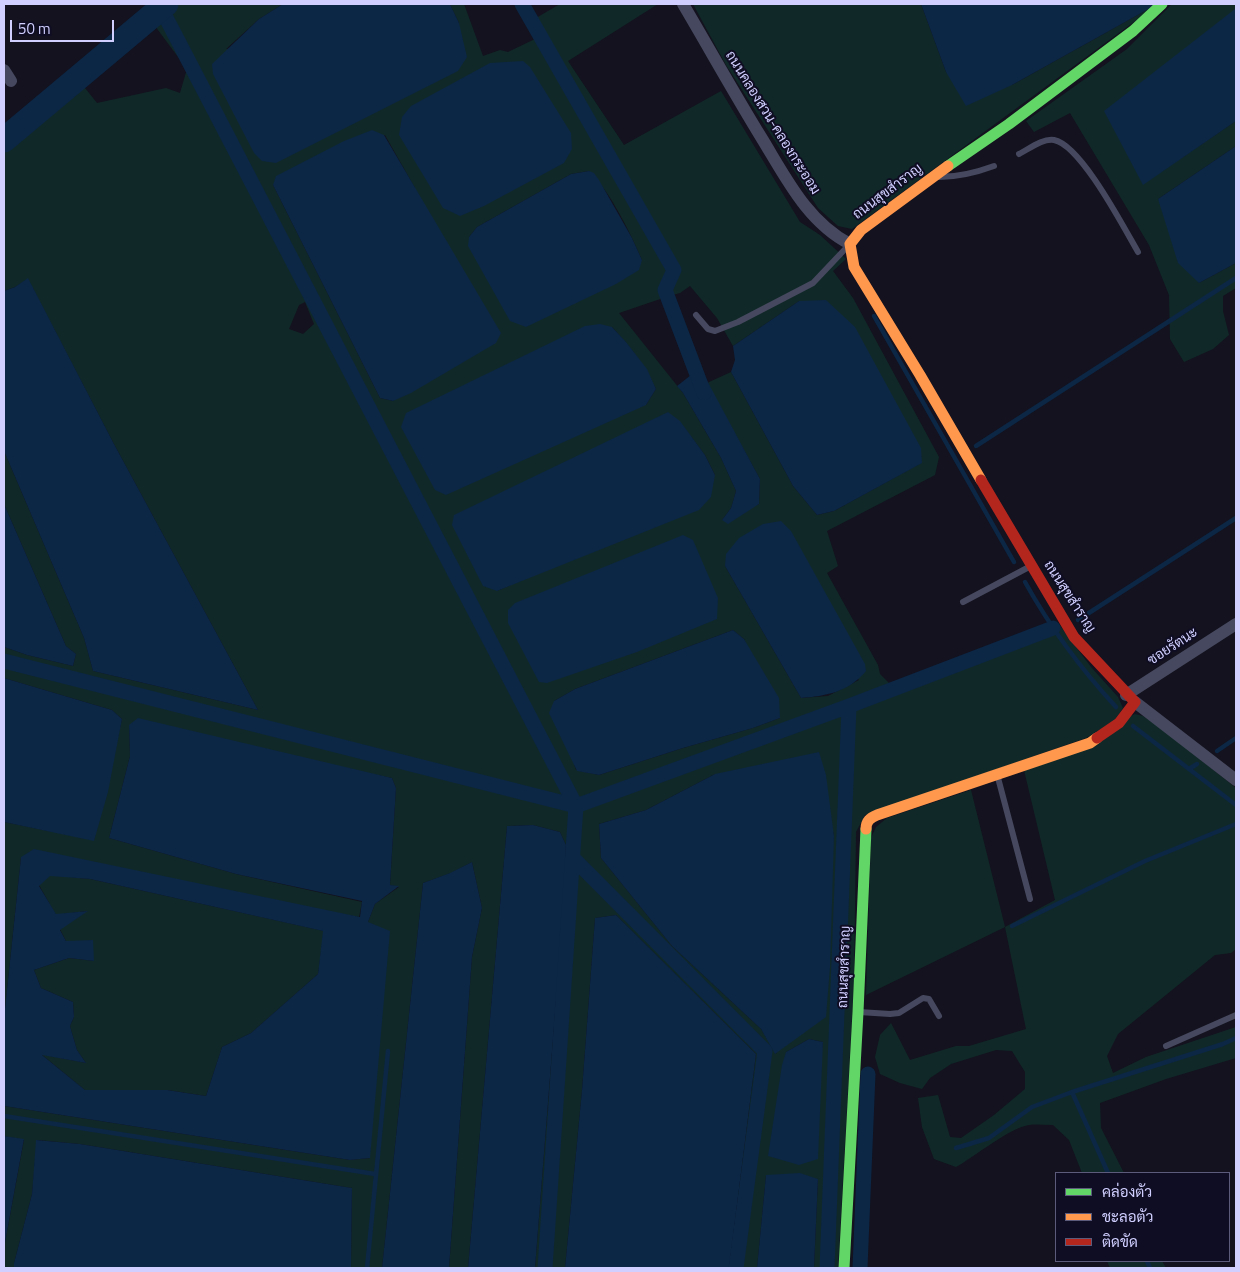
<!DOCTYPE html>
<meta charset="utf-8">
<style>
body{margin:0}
#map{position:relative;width:1240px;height:1272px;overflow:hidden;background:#13121e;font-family:"Titillium Web",Sarabun,sans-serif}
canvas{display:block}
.frame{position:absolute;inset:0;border:5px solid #d0cfff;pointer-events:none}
.legend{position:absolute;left:1055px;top:1172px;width:175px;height:90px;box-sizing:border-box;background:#0f0d23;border:1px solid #5c5b7b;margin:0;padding:6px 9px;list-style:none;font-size:15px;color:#d0cfff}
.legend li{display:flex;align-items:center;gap:10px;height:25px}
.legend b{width:25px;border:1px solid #5c5b7b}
.scale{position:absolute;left:10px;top:20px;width:104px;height:22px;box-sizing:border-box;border:2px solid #d0cfff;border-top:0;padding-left:6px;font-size:15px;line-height:18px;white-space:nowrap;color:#d0cfff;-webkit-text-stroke:4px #0f0d23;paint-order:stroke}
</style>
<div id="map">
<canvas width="1240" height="1272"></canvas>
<div class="frame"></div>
<ul class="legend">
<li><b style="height:6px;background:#63d668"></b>คล่องตัว</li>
<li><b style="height:6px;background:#ff974d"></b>ชะลอตัว</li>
<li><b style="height:6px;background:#b3261e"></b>ติดขัด</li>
</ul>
<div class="scale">50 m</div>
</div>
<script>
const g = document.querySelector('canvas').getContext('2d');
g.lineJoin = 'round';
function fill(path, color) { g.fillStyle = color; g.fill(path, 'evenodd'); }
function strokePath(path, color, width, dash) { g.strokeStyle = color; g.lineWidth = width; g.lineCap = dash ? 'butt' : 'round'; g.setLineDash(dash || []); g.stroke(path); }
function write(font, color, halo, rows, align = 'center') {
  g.font = font + ' "Titillium Web",Sarabun,sans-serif'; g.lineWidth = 4; g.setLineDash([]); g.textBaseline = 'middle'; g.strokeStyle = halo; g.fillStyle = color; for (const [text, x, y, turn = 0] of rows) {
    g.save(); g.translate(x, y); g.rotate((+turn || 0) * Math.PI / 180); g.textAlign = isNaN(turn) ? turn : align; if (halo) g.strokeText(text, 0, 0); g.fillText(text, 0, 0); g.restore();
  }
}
const green = new Path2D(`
 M178 4H283L259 19 226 49 459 23 450 4H464L483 56 500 50 508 52 535 39 603 153 669 272 677 267 536 18 560 4H658L568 61 624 145 721 91 800 222 820 235 846 259 833 271 853 298 939 457 935 475 827 531 838 566 827 573 878 665 880 674 889 683 903 680 1058 623 1091 667 1118 697 1123 708 1114 721 1086 738 865 815 856 832 854 980 838 1268H814L818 1179 766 1176 757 1268H729L756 1054 616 915 595 918 582 1090 565 1268H535L565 886 566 845 560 832 533 825 507 826 468 1268H449L472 957 482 908 472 862 451 873 423 883 382 1268H351L352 1188 80 1144 37 1140 32 1194 14 1263V1268H4V1248L24 1140 4 1136V1106L350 1160 370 1158 368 922 375 904 399 887 390 885 396 788 392 778 129 725 130 756 109 838 236 874 362 902 359 917 21 857 4 1018V822L94 840 122 719 112 710 4 678V647L27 655 73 666 76 654 66 646 4 504V451L84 638 93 671 258 710 114 444 28 279 15 287 4 291V148L32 126 81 83 97 103 166 88 180 93 187 69 155 26ZM385 135 415 188 393 401 380 398 273 185ZM589 171C610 191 630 232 642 260L469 237 477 227 571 174ZM690 286 717 318 733 346 799 301 921 463 834 511 817 515 793 486 731 372 707 383 760 479 759 504 722 520 731 508 736 491 721 458 683 393 619 313 669 296 680 293ZM305 302 314 324 303 334 289 329 299 305ZM612 327C630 346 645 365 656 389L646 405ZM680 422 705 455 715 475 520 581 497 591ZM725 566 859 680 828 696 801 698ZM733 630 744 639 780 718 753 728 683 748 599 775 576 770 554 701 575 689ZM715 774 831 822 834 836 776 1054 761 1029 672 946 601 858 599 824 646 810ZM809 1039 823 1042 822 1048 786 1052Z
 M693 4H921L946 72 1012 85 1152 7 1142 16 852 229 838 226 818 208 726 65Z
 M1172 4H1236V9H1235L1143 184 1236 121V146L1158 199 1199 283 1236 263V288L1223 296V311L1229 335 1213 349 1184 362 1170 339 1169 295 1149 245 1070 113 1034 132 1026 121 1127 49Z
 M1135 714 1143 716 1161 728 1236 788V949L1231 953 1215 955 1118 1034 1107 1056 1113 1073 1146 1057 1236 1027V1058L1166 1079 1100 1103 1101 1128 1124 1173H1082L1069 1140 1053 1125C1045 1125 1036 1124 1029 1125 1011 1127 974 1157 956 1167L934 1159 922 1127 918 1098 938 1095 950 1137 961 1138 994 1115 1025 1089V1072L1012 1051 996 1050 951 1064 930 1078 922 1089 900 1083 880 1074 875 1057 880 1035 891 1023 910 1060 956 1046H969L1026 1029 1005 927 866 995 871 838 876 827 887 818 971 790 1005 927 1055 900 1024 770Z
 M50 875 90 879 324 931 318 974 251 1033 222 1047 206 1096 167 1090H85L41 1054 86 1063 77 1050 70 1026 74 1017 73 1002 41 988 34 970 69 958 94 961 66 941 60 929 87 911 56 915 39 885Z
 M1107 1261H1162L1166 1268H1110Z`);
const water = new Path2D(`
 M283 4H450L459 23 467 57 458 71 276 163 262 161 254 153 213 74 212 64 259 19Z
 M921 4H1154L1152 7 1012 85 966 106 946 72Z
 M1235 9 1236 121 1143 185 1104 111Z
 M523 61 530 67 571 133 572 149 564 163 484 206 460 216 443 208 399 135 402 117 411 106 490 63Z
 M372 130 384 135 501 333 496 343 411 393 393 401 380 398 273 185 276 176 344 141Z
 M1236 146V263L1199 283 1178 263 1158 199Z
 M589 171 594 173 599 180 632 238 642 260 639 270 616 284 526 327 510 321 468 246 469 237 477 227 571 174Z
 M28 278 114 444 258 710 93 671 84 638 4 451V291L15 287Z
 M826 300 855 327 921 448 922 463 834 511 817 515 793 486 731 372 735 360 733 346 799 301Z
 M600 324 612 327 626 342 647 369 656 389 646 405 446 495 435 490 401 427 406 413 585 326Z
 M691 375H704L760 479 759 504 728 524 722 520 731 508 736 491 721 458 683 393 677 386Z
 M668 412 680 421 705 455 715 475 711 497 699 510 497 591 483 586 452 525 454 515Z
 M4 504 66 646 76 654 73 666 27 655 4 647Z
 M781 521 791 531 865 664 866 671C849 692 826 696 801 698L725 566 726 554 739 538 763 524Z
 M683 535 693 540 718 598 717 619 637 652 547 683 539 682 508 623V610L515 603Z
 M733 630 744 639 779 698 780 718 753 728 683 748 599 775 577 771 549 713 554 701 575 689Z
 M4 678 112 710 122 719 108 792 94 841 4 822Z
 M138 718 392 778 396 788 390 885 399 886 375 904 368 922 390 931 370 1158 350 1160 4 1106V1018L21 857 34 849 360 917 362 901 236 874 109 838 130 756 129 725ZM50 876 90 879 323 931 318 974 251 1033 222 1047 206 1096 167 1090H85L42 1055 86 1063 77 1050 70 1026 74 1017 73 1002 41 988 34 970 69 958 94 961 93 940 66 941 60 930 88 911 56 914 39 886Z
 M819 752 826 775 834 836 830 967 826 1017 775 1054 761 1029 672 946 601 858 599 824 646 810 715 774Z
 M533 825 560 832 566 845 565 886 535 1268H468L507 826Z
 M472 862 482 908 472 957 449 1268H382L423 883 450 873Z
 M616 915 756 1054 729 1268H565L582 1090 595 918Z
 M809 1039 823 1042 818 1159 799 1165 768 1156 782 1065 786 1052Z
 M4 1136 24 1139 4 1248Z
 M36 1140 80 1144 352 1188 351 1268H14V1263L32 1194Z
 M800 1173 818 1179 814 1268H757L766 1175Z`);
const stream = new Path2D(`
 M874 316 1014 562
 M976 446 1236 278
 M1025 582C1050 627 1081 669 1116 707
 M1078 620 1236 518
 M1133 726 1236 805
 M1217 751 1236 738
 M1189 769 1197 764
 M1012 926 1145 861 1236 824
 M1072 1092 1223 1044 1236 1038
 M4 1116 375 1174
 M956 1148 989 1138 1032 1107 1072 1092 1108 1173
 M1147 1261 1150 1268
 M367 1268 388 1051`);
const canal = new Path2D(`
 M522 4 674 270 665 290 704 393
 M161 8 576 806 545 1268
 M4 661 576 806 849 706 1053 628
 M573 858 765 1051 736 1268
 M827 1268 849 706
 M860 1268 868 1074`);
const river = new Path2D(`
 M4 140 166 4`);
const lane = new Path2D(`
 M1019 154C1029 149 1043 138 1054 140 1081 145 1124 228 1138 252
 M939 177C959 177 975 173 994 166
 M696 315 708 329 715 331 738 322 813 283 848 246
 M963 602 1029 567
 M997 774 1030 899
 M859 1012 890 1014 899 1013 923 998 929 999 939 1016
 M1166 1046 1236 1015`);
const street = new Path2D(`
 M683 4C709 48 734 93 761 137 785 176 807 222 850 244
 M4 70 11 81
 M1126 695 1236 624
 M1135 702 1236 780`);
const fast = new Path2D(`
 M948 166 1009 124 1133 31 1162 4
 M844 1268 858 1012 866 829`);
const slow = new Path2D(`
 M948 166 861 230 850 244 854 267 920 375 981 480
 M866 829C866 821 870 818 877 815L1090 743 1097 738`);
const jam = new Path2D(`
 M981 480 1074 637 1135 702 1119 723 1097 738`);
const streetNames = [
 ["ถนนคลองสวน-คลองกระออม",772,123,58],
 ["ถนนสุขสำราญ",888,192,-37],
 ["ถนนสุขสำราญ",1069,597,57],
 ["ซอยรัตนะ",1173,647,-33],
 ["ถนนสุขสำราญ",845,967,-88]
];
fill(green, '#102928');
fill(water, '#0c2645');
strokePath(stream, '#0c2645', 4.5);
strokePath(canal, '#0c2645', 15);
strokePath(river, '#0c2645', 25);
strokePath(lane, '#46485f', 6);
strokePath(street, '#46485f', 12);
strokePath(fast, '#63d668', 11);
strokePath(slow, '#ff974d', 11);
strokePath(jam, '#b3261e', 11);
write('14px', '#d0cfff', '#0f0d23', streetNames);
</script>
